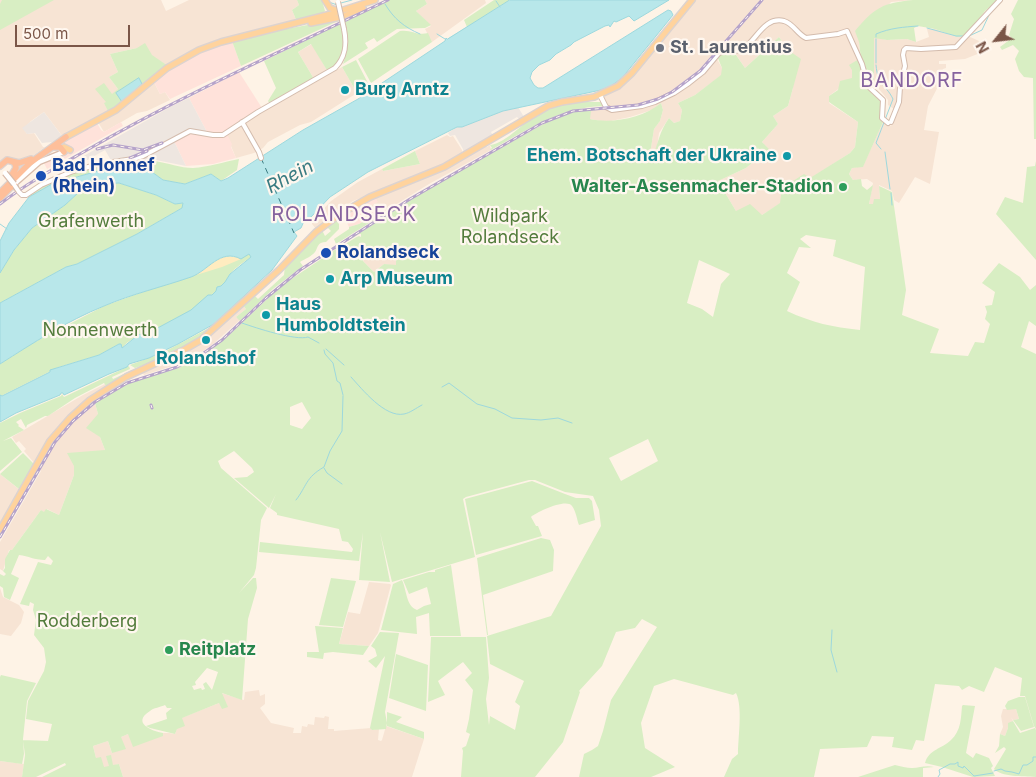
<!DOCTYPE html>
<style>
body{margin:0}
#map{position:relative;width:1036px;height:777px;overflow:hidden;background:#fef3e6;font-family:Inter,sans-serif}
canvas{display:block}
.north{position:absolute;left:971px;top:15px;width:50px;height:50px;-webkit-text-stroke:4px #fff7ef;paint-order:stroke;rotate:241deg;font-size:14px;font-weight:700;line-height:20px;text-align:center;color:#7b5648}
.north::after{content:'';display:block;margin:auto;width:18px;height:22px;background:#7b5648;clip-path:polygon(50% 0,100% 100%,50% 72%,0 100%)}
.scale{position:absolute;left:15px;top:25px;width:115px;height:22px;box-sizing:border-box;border:2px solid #7b5648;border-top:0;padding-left:6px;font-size:15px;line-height:18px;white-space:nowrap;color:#7b5648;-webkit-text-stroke:4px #fff7ef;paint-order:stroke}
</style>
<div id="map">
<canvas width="1036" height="777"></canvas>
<div class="north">N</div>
<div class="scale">500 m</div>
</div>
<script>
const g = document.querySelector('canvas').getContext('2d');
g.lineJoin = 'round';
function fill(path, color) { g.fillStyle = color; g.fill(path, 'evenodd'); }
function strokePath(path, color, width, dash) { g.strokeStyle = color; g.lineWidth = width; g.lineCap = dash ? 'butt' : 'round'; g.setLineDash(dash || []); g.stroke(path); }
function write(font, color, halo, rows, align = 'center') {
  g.font = font + ' Inter,sans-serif'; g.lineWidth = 4.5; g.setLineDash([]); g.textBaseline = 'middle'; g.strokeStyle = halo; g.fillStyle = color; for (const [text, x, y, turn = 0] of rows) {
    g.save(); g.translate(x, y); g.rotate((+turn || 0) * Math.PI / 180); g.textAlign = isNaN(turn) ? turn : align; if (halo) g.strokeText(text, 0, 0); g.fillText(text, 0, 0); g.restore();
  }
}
const residential = new Path2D(`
 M0 0H161L166 11 189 0H297L299 5 292 10 297 22 168 66 137 48 110 54 118 72 109 77 118 89 106 102 109 113 63 137 44 112 31 121 24 129 27 134 34 133 43 147H45L26 161 0 164Z
 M425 0H485L486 3 432 42 425 29 431 26 416 11 427 4Z
 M694 0H913L891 2 859 42 861 59 852 70 853 78 829 96V103L858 122 855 147 850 153 810 179 781 203 762 215 736 211 718 181 746 168 768 149 762 142 778 124 773 116 788 106 793 88 788 50 779 37 745 68 735 53 717 59 722 68V75L695 95 678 103 682 110 680 121 674 123 669 118 659 133 657 147 652 160 646 158 651 148 654 129 660 121 663 110 661 103 652 110 630 117 606 122 590 119V111L605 108 603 96 615 89Z
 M927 29H935L957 37 968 36 979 41 985 51 965 59 939 61V64H946V68L943 69 941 73 943 77 928 106 924 130 939 132 930 184 915 177 899 203 894 200 892 191 879 185 880 199 873 204H869L873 183 867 179 853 180 849 174 852 168 863 166 883 122 891 126 897 111 888 105V100L874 83V37L887 40 907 39 916 42 929 37Z
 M312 44 328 72 314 79 298 52Z
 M342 67 357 93 311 122 300 125 268 142 263 148 254 153 236 158 231 146 227 134 263 111Z
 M154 82 160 94 165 92 170 100 147 111 137 113 104 132 98 122Z
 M447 135 450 137 453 136 462 150 463 155 444 165 353 201 334 214 316 229 312 224V221L331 201 358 182 382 169 383 171 420 164 415 151Z
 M485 145 487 147 490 145 491 150 429 184 376 217 369 206 377 202 375 197 437 172Z
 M365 249 376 250 377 257 384 259H397L396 266 384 264 374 272 363 261Z
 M242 304 246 309 236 317 240 320 211 346 185 362 144 375 141 370 190 348Z
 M105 384 110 393 95 403 98 414 100 437 105 450 74 466V475L59 515 47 509 44 513 41 510 12 550H9L3 571 0 569V542L41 471 24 451 26 449 19 441 16 443 12 437 83 395Z
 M0 474 20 490 0 526Z
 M369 582 390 584 391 585 378 633 369 646 339 644 348 612 360 614Z
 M0 588 3 597 19 605 24 612 21 623 11 636 0 634Z
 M259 690 260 696 265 694V704L260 708 271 723 294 728 293 733H301L302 726 307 727 308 724 314 725 315 717 324 718 325 716 329 717 328 729H334V731L371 728 372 730 379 729 378 740 381 741 382 740 386 726 424 739 412 777H123L119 764 104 768 96 758 93 746 108 741 112 753 121 737 128 734 163 735V733H169L175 734 181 718 219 703 227 706 221 693 244 700 245 692Z
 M1003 709H1016L1019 719 1013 720 1011 717 1013 721 1008 724V728L1005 736 1000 734 1003 727 1001 716Z
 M0 761 24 764 22 777H0Z`);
const commercial = new Path2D(`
 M232 41 241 66 170 99 165 92 160 94 154 82 172 67 211 47Z
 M239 72 262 108 222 134 207 132 189 98Z
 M121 122 123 126 47 169 43 161 69 151 64 145 66 141 71 138 97 123 101 130 104 132Z
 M191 132 219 137 227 134 232 144 231 147 236 158 213 164 186 166 174 141Z
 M375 197 378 202 369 206 375 215 359 224 349 227 343 214Z`);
const industrial = new Path2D(`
 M189 98 207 132 190 130 173 139 186 166 156 160H138L136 157 112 162 105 150 82 163 83 168 77 169 73 162 172 106Z
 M518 107 524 117 520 120 517 117 491 132 493 136 464 154 463 149 455 135 450 136 448 133 457 127H462L502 111Z
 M44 112 62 136 52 142 42 143 35 133 27 134 22 128Z`);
const green = new Path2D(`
 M2 0H54L0 30V4Z
 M297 0H322L325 11 323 13 297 22 292 10 299 5Z
 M389 0H425L427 4 416 11 431 25 425 28 397 29 377 42 374 38 365 43 368 48 343 64 347 50 345 22Z
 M494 0H510L467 27 464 20Z
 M913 0H998L985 11 966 36 957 37 935 29 918 26 914 28 916 42 907 39 887 40 874 38V83L869 86 861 59 859 42 855 31C875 7 883 3 913 0Z
 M1018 0H1036V139H1034L1033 78 1024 77 1019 71 1015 59 1019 51 1013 45 1002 50 1000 47 1012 38 1009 35 1014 19 1011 14Z
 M340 19V20L241 66 232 41 286 29Z
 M341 23C346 44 345 57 328 72L311 44 298 52 314 79 270 104 268 101 276 88 264 61Z
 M400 31C411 29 417 36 428 33L432 42 371 83 358 59Z
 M779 37 788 50 801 59 788 106 773 116 778 124 762 142 769 149 746 168 718 181 736 211 750 204 762 215 780 203 782 188 804 174 810 178 850 153 855 147 858 122 829 102V96L838 90 840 81 852 78V70L849 65 859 59 868 87 882 99 881 117 883 122 863 167 852 168 849 174 853 180 861 179 862 186 867 190 873 185 869 204H873L874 199H880L879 186 892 192 906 290 902 315 939 329 930 353 968 356 975 342 984 343 990 324 985 319 987 312 985 306 992 305 995 292 982 283 999 263 1020 277 1030 290 1036 285V326L1029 321 1021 347 1036 354V729L1034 726 1025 696H1020L1022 678 995 667 984 692 969 686 962 690 959 686 935 684 924 741 916 740 912 750 892 747 894 737 872 736 867 747 820 749 814 777H724L732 759 738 754C738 738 743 707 736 693L733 695 674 679 654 686 641 723 645 748 675 767 651 777H579L584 754 592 750 598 746 603 731 611 700 657 627 642 619 635 628 616 632 602 666 579 691 580 692 563 742 535 777H461L463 751 462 748 466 746 470 734 466 732 469 719 473 690 465 680 472 673 463 662 438 681 445 695 428 702 431 637H486L489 678 486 699 489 725 490 716 515 730 520 706 515 702 524 681 490 664 487 636 551 616 601 526 599 510 593 496 565 492 535 480H529L466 497 463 499 475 557 392 582 380 532 390 582 359 580 363 532 359 561 259 552 260 542 352 552 353 549 348 542 342 541 339 529 277 515V513L270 508 276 494 269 508 234 478 247 477 254 472 252 468 234 451 218 461 221 468 267 508 261 520 256 568 254 575 239 593 253 578H256L257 588 248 619 242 700 222 693 228 707 222 709 219 703 182 718 185 726 177 729 175 734 150 728 146 726 167 719 166 713 172 708H167L165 705C161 707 153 708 150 711 131 723 152 731 163 733V736L133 747 128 734 121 737 126 749 112 753 108 741 93 746 96 758 101 757 104 767 109 766 106 756 111 755 113 765 119 764 123 777H42L66 765 65 763 36 777H22L25 755 23 740 48 741 52 724 26 719 28 701 44 671 46 662 44 648 34 635 36 620 33 610 34 604 30 602 29 606 20 604 38 562 51 565 53 561 48 556 45 560C34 560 29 556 19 555L11 574 19 578 10 600 4 597 3 588 0 586V574L4 576 6 574 3 571 5 568V559L10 550H12L41 510 44 512 46 509 59 515 74 475V466L67 453 105 450 100 437 86 428 98 414 95 403 127 383 178 368 202 356 228 336 281 286 336 249C345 246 351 239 359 236L361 237V234H359L341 245 422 192 556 117 580 110 605 108 591 111 590 119C612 124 643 118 661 103L663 110 660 121 654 129 651 148 646 158 652 159C658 144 659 132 669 118L674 123 680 121 682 110 678 103 695 95 721 75 722 68 717 56 721 53 734 52 745 68ZM806 235 836 240 833 256 865 267 860 330C832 327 813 323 787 311L800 282 787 273 799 247 811 248 800 239ZM365 249 376 250 377 257 379 258 396 259V265L384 264 374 272 363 261ZM699 260 730 274 721 284 713 317 702 309 687 303ZM302 402 311 418 302 429 290 425V407ZM648 439 658 461 621 481 609 458ZM207 668 218 672 212 690 206 682 203 684 205 689 202 690 201 688 194 690 192 686 196 685 195 682Z
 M145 43 152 55 168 66 109 113 104 103 106 102 95 89 104 83 112 94 118 89 109 77 118 72 110 54 137 48Z
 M356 60 369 85 357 93 342 67Z
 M578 102H601L603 106C558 108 529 129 491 150L490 149 492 148 490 145C506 144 527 118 543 111 554 105 566 104 578 102Z
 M415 151 420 164 383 171 382 169Z
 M239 159 237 170 221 181 211 174 185 184 163 180 152 172 129 166 112 167 52 184 29 197 30 195C65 171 113 158 155 161 168 163 180 168 193 168 209 167 223 162 239 159Z
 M1036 161V260L996 214 1005 197 1023 203 1027 167 1035 166Z
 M119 183 156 195 175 204 184 203 182 208 137 234 77 264 66 267 0 303V273L14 250 32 228 65 205 78 193 103 184Z
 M375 215 377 218 336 244 334 239 349 229V227L359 224Z
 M335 219 339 224V229L326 242C317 242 318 248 315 252 312 256 305 259 300 262L303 266 273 289 240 321 236 317 246 309 242 304 253 294 258 299 284 275 285 266 322 230 325 236 331 231 327 227 325 228Z
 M250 254 251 257C244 262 236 267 230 274 228 277 227 281 224 283 215 293 203 302 192 310 180 318 164 326 151 332 138 337 132 337 122 348L119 344 99 355 59 367 1 396 0 395V364L31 344 104 306 151 289 193 276 204 270 210 263Z
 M209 328 211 329C188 347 162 359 135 368L130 365 162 353Z
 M129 366 130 369 112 377 113 379 132 370 133 371 106 386 104 383 75 398 48 416H45L27 425 26 428 21 419 16 422 19 425 18 426 24 430 3 441 11 438 22 452 0 471V423L20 413 61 396 62 394 64 397Z
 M23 453 34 464 19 489 0 474Z
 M532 481 565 494 576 498H589L592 501 595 520 579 525C577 520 576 511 572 506 566 498 537 512 531 517L536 526H538L542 536 476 555 465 499Z
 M541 538 550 540 554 550 553 571 483 595 488 635H487L477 558Z
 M451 565 461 636H430L429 613 416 617 417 634 381 630 393 584 402 580C407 591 406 606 417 610L424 606 431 604 427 587 409 594 403 580 429 572H435V570Z
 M331 578 356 581 343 627 319 625Z
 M315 626 343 628 339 644 369 646 363 655 333 652 324 653 323 659 307 657V652H319Z
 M380 632 399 633 385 712 387 723 386 729 372 730 370 728 385 656 376 668 368 661 377 656 375 649 371 646Z
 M396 654 428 665 426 711 389 698Z
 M1 675 36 683 27 701 23 739 24 754 22 764 0 761V677Z
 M1019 697H1025L1034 727 1021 731 1013 720 1019 719 1016 709 1007 710 1005 706 1008 701Z
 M963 705 975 706 966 753 973 758 976 753 989 758 993 766 991 768 995 776 973 777 942 767 925 763C929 749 942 749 951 740 961 731 961 718 962 706Z
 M387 712 402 717 396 722 424 732V739L387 726Z
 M1013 721 1020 733 1035 728 1036 730V777C1023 776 1001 777 994 769L1006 749 1004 747 995 753 999 746 1000 734 1005 736 1008 728V723Z
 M895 765C900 766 907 768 912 768 920 768 925 765 934 767L923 768V777H858Z`);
const sand = new Path2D(`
 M225 256 238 257 241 259 222 267 193 276 204 270 210 263Z`);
const water = new Path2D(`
 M510 0H669L634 21 629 16 616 22 614 21 610 27 609 25 605 26 574 42 571 45 556 54 550 60 539 65 532 72 530 78 534 85 538 88H543L668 10 671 11 673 15 622 78 611 86 601 90 503 111 462 127H457L368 172 330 197 311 217 305 219 301 228 294 232 297 236 272 270 214 324 178 344 149 358 129 364 127 367 109 374 64 395 63 393H61L60 395 16 413 0 422V395L2 396 50 372V370L99 355 119 344H121L122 348 138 335 152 331 191 310 208 295H212L216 291 217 287 221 286 225 282 230 274 251 257 249 254 241 259C220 248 208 271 191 277 162 287 132 294 104 306 67 321 33 343 0 364V303L66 267 77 264 137 234 182 208 183 203 175 204 156 195 119 183 103 184 78 193 65 205 32 228 14 250 0 273V241L9 223 29 197 52 184 112 167 129 166 152 172 163 180 185 184 211 174 221 181 228 178 303 130 358 99 445 41 446 38 447 39Z
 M139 78 142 84 122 102 116 93Z`);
const stream = new Path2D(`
 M496 1 500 7
 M329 2 337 5
 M341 3 352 0
 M1000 3 1003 0
 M385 4C394 19 404 27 420 34
 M927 28 956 36H965
 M437 34 445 39
 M969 36 982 30 990 13
 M876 37V34C890 28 904 27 918 26
 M876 39V63
 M876 65C878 87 885 83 893 99L876 143 881 149
 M885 152 890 189
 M891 193 892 205
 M0 224 7 229
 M242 323C256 328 296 341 308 337L319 343
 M326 349 344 365
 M324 350 325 354 333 363 337 381 340 383 343 395
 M351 377C362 389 385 418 404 414 410 413 416 408 422 405
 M442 387 449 383 477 404 495 409 512 418 541 420 558 418 572 423
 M324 468 327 473 342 484
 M296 500C307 486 305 478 324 467L330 451 342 431 343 396
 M832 630 831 650 837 672
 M994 771 1001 769 1005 771 1012 772 1019 774 1023 765H1027L1033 761V757H1036
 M938 777 940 774 939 770 950 764H955L958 762V766L963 768 964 766 974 776 993 773`);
const ferry = new Path2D(`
 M261 158 294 233`);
const tertiary = new Path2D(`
 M600 95 606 107 612 110 642 106 655 102 674 93 689 83 703 72 719 53C727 49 735 53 743 49 756 41 764 16 784 21 794 24 797 34 806 38L838 34 847 31 862 64 868 86 883 100 882 118 888 123
 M242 122 259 152 261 158
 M891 122 899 102 900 87 905 66 903 55 904 50 906 48 921 49 956 47 1000 0
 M19 192 22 195H26L41 185 73 171 100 164 133 159 143 156 190 131 213 135H223L258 112 335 68C346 57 347 44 344 29`);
const secondary = new Path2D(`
 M14 184 39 162 64 152`);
const primary = new Path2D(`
 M325 0 330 8 339 11
 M311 23 341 17 363 8
 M66 137 116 110 167 68 199 50 221 42 331 14 375 0
 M64 147 70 150
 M0 530 50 441 70 418 90 400 126 377 182 351 201 340 279 270 316 232 340 214 370 197 444 167 548 106 562 102 594 97 618 86 632 73 692 0`);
const trunk = new Path2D(`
 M53 147H60L64 152
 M0 166 7 160 19 163 31 159
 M10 178 16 168 15 163 11 161
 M0 193 30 163 66 137
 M0 198 11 187 15 186`);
const rail = new Path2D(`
 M97 149 113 145 143 150 162 143
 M130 158 147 151
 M0 204C27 183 57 167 87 150 184 94 287 49 388 0
 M151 405 152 408
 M0 537 55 442 73 421 95 402 127 383 177 367 201 355 222 340 266 298 300 270 410 199 542 123 573 111 638 105 658 99 672 92 700 71 762 0`);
const tertiaryBridge = new Path2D(`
 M338 2 344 29
 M15 186 19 192`);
const secondaryBridge = new Path2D(`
 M5 173 14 184`);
const markers = [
 [660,48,5,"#6b7280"],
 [345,90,5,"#0f9aa8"],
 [787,156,5,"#0f9aa8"],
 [41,176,6,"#1a4fb4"],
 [843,187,5,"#2e9e5b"],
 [326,253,6,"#1a4fb4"],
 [330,279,5,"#0f9aa8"],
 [266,315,5,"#0f9aa8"],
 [206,340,5,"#0f9aa8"],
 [169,650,5,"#2e9e5b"]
];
const worshipNames = [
 ["St. Laurentius",670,48]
];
const cultureNames = [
 ["Burg Arntz",355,90],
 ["Ehem. Botschaft der Ukraine",777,156,"right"],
 ["Arp Museum",340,279],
 ["Haus",276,305],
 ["Humboldtstein",276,326],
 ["Rolandshof",206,359,"center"]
];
const transitNames = [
 ["Bad Honnef",52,166],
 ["(Rhein)",52,187],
 ["Rolandseck",337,253]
];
const leisureNames = [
 ["Walter-Assenmacher-Stadion",833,187],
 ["Reitplatz",179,650,"left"]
];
const parkNames = [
 ["Wildpark",510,217],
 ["Rolandseck",510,238],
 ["Grafenwerth",91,222],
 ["Nonnenwerth",100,331],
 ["Rodderberg",87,622]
];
const waterNames = [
 ["Rhein",290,177,-28]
];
const quarterNames = [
 ["BANDORF",912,81],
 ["ROLANDSECK",344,215]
];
fill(residential, '#f7e4d4');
fill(commercial, '#ffe2da');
fill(industrial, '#eee6e0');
fill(green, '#d8eec3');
fill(sand, '#ffecc0');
fill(water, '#b8e7ea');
strokePath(water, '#9dd8dd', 1);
strokePath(stream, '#9dd8dd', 1);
strokePath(ferry, '#3a7c82', 1, [6, 5]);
strokePath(tertiary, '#d4bcad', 6);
strokePath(secondary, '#d8bbaa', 7);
strokePath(primary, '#ddd3cf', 8);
strokePath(trunk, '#ddd3cf', 8);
strokePath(tertiary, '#fff', 4);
strokePath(secondary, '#fff', 4.5);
strokePath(primary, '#ffd39d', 5);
strokePath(trunk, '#febf9a', 5.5);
strokePath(rail, '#b5a3ca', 3);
strokePath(rail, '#fff7ef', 1, [4]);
strokePath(tertiaryBridge, '#d4bcad', 6, []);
strokePath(secondaryBridge, '#d8bbaa', 7, []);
strokePath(tertiaryBridge, '#fff', 4);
strokePath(secondaryBridge, '#fff', 4.5);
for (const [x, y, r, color] of markers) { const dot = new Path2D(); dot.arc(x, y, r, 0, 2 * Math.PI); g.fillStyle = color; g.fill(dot); strokePath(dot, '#fff7ef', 2); }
write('bold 18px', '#5b616d', '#fff7ef', worshipNames, 'left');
write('bold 18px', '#0d838f', '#fff7ef', cultureNames, 'left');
write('bold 18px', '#164399', '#fff7ef', transitNames, 'left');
write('bold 18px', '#27864d', '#fff7ef', leisureNames, 'right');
write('18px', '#537c3c', '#fff7ef', parkNames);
write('italic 19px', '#3a7c82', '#fff7ef', waterNames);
g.letterSpacing = '1px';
write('20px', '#86639f', '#fff7ef', quarterNames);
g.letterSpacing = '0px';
</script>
